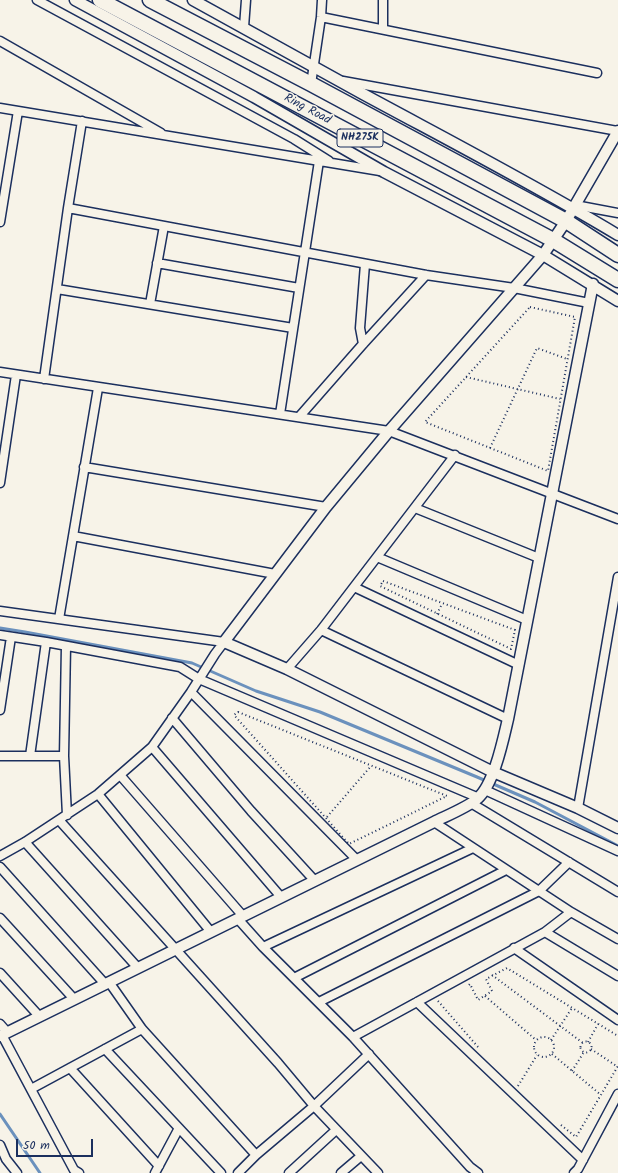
<!DOCTYPE html>
<style>
body{margin:0}
#map{position:relative;width:618px;height:1173px;overflow:hidden;background:#f7f3e8;font-family:Kalam,sans-serif}
canvas{display:block}
.scale{position:absolute;left:16px;top:1139px;width:77px;height:18px;box-sizing:border-box;border:2px solid #1b2f5e;border-top:0;padding-left:5px;font-size:12px;line-height:14px;white-space:nowrap;color:#1b2f5e;-webkit-text-stroke:3px #f7f3e8;paint-order:stroke}
</style>
<div id="map">
<canvas width="618" height="1173"></canvas>
<div class="scale">50 m</div>
</div>
<script>
const g = document.querySelector('canvas').getContext('2d');
g.lineJoin = 'round';
function strokePath(path, color, width, dash) { g.strokeStyle = color; g.lineWidth = width; g.lineCap = dash ? 'butt' : 'round'; g.setLineDash(dash || []); g.stroke(path); }
function write(font, color, halo, rows, align = 'center') {
  g.font = font + ' Kalam,sans-serif'; g.lineWidth = 3; g.setLineDash([]); g.textBaseline = 'middle'; g.strokeStyle = halo; g.fillStyle = color; for (const [text, x, y, turn = 0] of rows) {
    g.save(); g.translate(x, y); g.rotate((+turn || 0) * Math.PI / 180); g.textAlign = isNaN(turn) ? turn : align; if (halo) g.strokeText(text, 0, 0); g.fillText(text, 0, 0); g.restore();
  }
}
const stream = new Path2D(`
 M0 628 25 632 192 663 256 691 320 712 477 777 535 802 618 846
 M0 1114 40 1173`);
const path = new Path2D(`
 M530 307 575 317 548 471 425 422Z
 M466 377 560 399
 M490 448 537 348 567 359
 M383 581 515 630 511 649 380 586Z
 M437 614 442 604
 M238 712 447 796 349 844 234 715Z
 M327 817 371 766
 M492 975 583 1043
 M469 985 470 984 478 1000 492 991 486 979 507 968 618 1036
 M485 996 536 1040
 M438 1001 478 1047
 M534 1047a10 10 0 1 1 20 0a10 10 0 1 1-20 0Z
 M551 1040 572 1008
 M580.5 1047a5.5 5.5 0 1 1 11 0a5.5 5.5 0 1 1-11 0Z
 M588 1042 598 1024
 M591 1049 618 1067
 M552 1054 601 1095
 M572 1071 584 1052
 M518 1086 537 1055
 M561 1125 576 1137 618 1066`);
const minor = new Path2D(`
 M37 0 294 139 329 161
 M321 17 597 73
 M244 27 246 0
 M383 29V0
 M0 41 161 133
 M343 81 618 131
 M311 84 321 17 322 0
 M0 108 380 171
 M575 205 618 213
 M68 208 426 275 514 288 589 303
 M0 222 18 111
 M157 263 299 288
 M57 289 293 328
 M150 304 164 226
 M363 344 360 328 365 264
 M0 372 389 431 618 519
 M44 379 68 208 82 121
 M280 414 319 161
 M299 417 363 344 426 275
 M84 467 326 507
 M0 483 16 375
 M415 508 539 558
 M73 536 275 574
 M377 557 527 620
 M354 587 519 665
 M0 611 224 642
 M59 619 98 388
 M321 630 508 719
 M0 635 46 642 180 667 199 679 479 798
 M66 646 64 756 67 815
 M287 669 321 630 455 455
 M191 692 357 860
 M0 710 11 637
 M172 718 251 811 315 881
 M152 747 281 897
 M0 756H64
 M30 756 46 642
 M120 775 243 916
 M485 790 618 851
 M98 794 211 932
 M471 803 618 892
 M578 808 618 577
 M59 820 278 1063 314 1106 378 1173
 M434 822 571 912 618 939
 M25 842 138 968
 M0 856 25 842 98 794 152 747 191 692 215 654 224 642
 M0 867 105 984
 M0 918 74 999
 M238 919 263 947 353 1037 470 1167 478 1173
 M545 932 618 976
 M263 947 473 848
 M514 948 618 1020
 M0 973 39 1016
 M294 978 506 870
 M109 982 142 1029 256 1155
 M319 1002 539 891 569 862
 M417 1002 583 1160
 M0 1024 7 1032
 M2 1035 74 1170 79 1173
 M353 1037 545 932 571 912
 M105 1049 221 1173
 M70 1068 159 1166
 M31 1089 142 1029
 M0 1145 6 1159 17 1173
 M155 1173 179 1128
 M238 1173 256 1155 314 1106 369 1054
 M289 1173 336 1130
 M341 1173 361 1156
 M574 1173 578 1169 618 1094`);
const tertiary = new Path2D(`
 M75 0 254 97 384 172 543 255 618 301
 M193 0C250 31 306 63 363 94 448 140 535 185 618 235
 M618 131 566 221 543 255 389 431 326 507 224 642 287 669 493 772 578 808 618 828
 M0 1036 434 822C446 816 468 807 477 799 494 785 503 740 508 719L593 284`);
const trunk = new Path2D(`
 M100 0 553 240 618 280
 M150 0 311 84 566 221 618 255`);
const shields = [
 [360,138,46]
];
const shieldNames = [
 ["NH275K",360,138]
];
const streetNames = [
 ["Ring Road",307,110,28]
];
strokePath(stream, '#6b91bd', 3);
strokePath(minor, '#1b2f5e', 11);
strokePath(tertiary, '#1b2f5e', 13);
strokePath(trunk, '#1b2f5e', 17);
strokePath(path, '#1b2f5e', 2, [1, 3]);
strokePath(minor, '#f7f3e8', 8);
strokePath(tertiary, '#f7f3e8', 10);
strokePath(trunk, '#f7f3e8', 14);
for (const [x, y, w] of shields) { const box = new Path2D(); box.roundRect(x - w / 2, y - 9, w, 18, 3); g.fillStyle = '#f7f3e8'; g.fill(box); strokePath(box, '#1b2f5e', 1); }
write('bold 11px', '#1b2f5e', null, shieldNames);
write('12px', '#1b2f5e', '#f7f3e8', streetNames);
</script>
